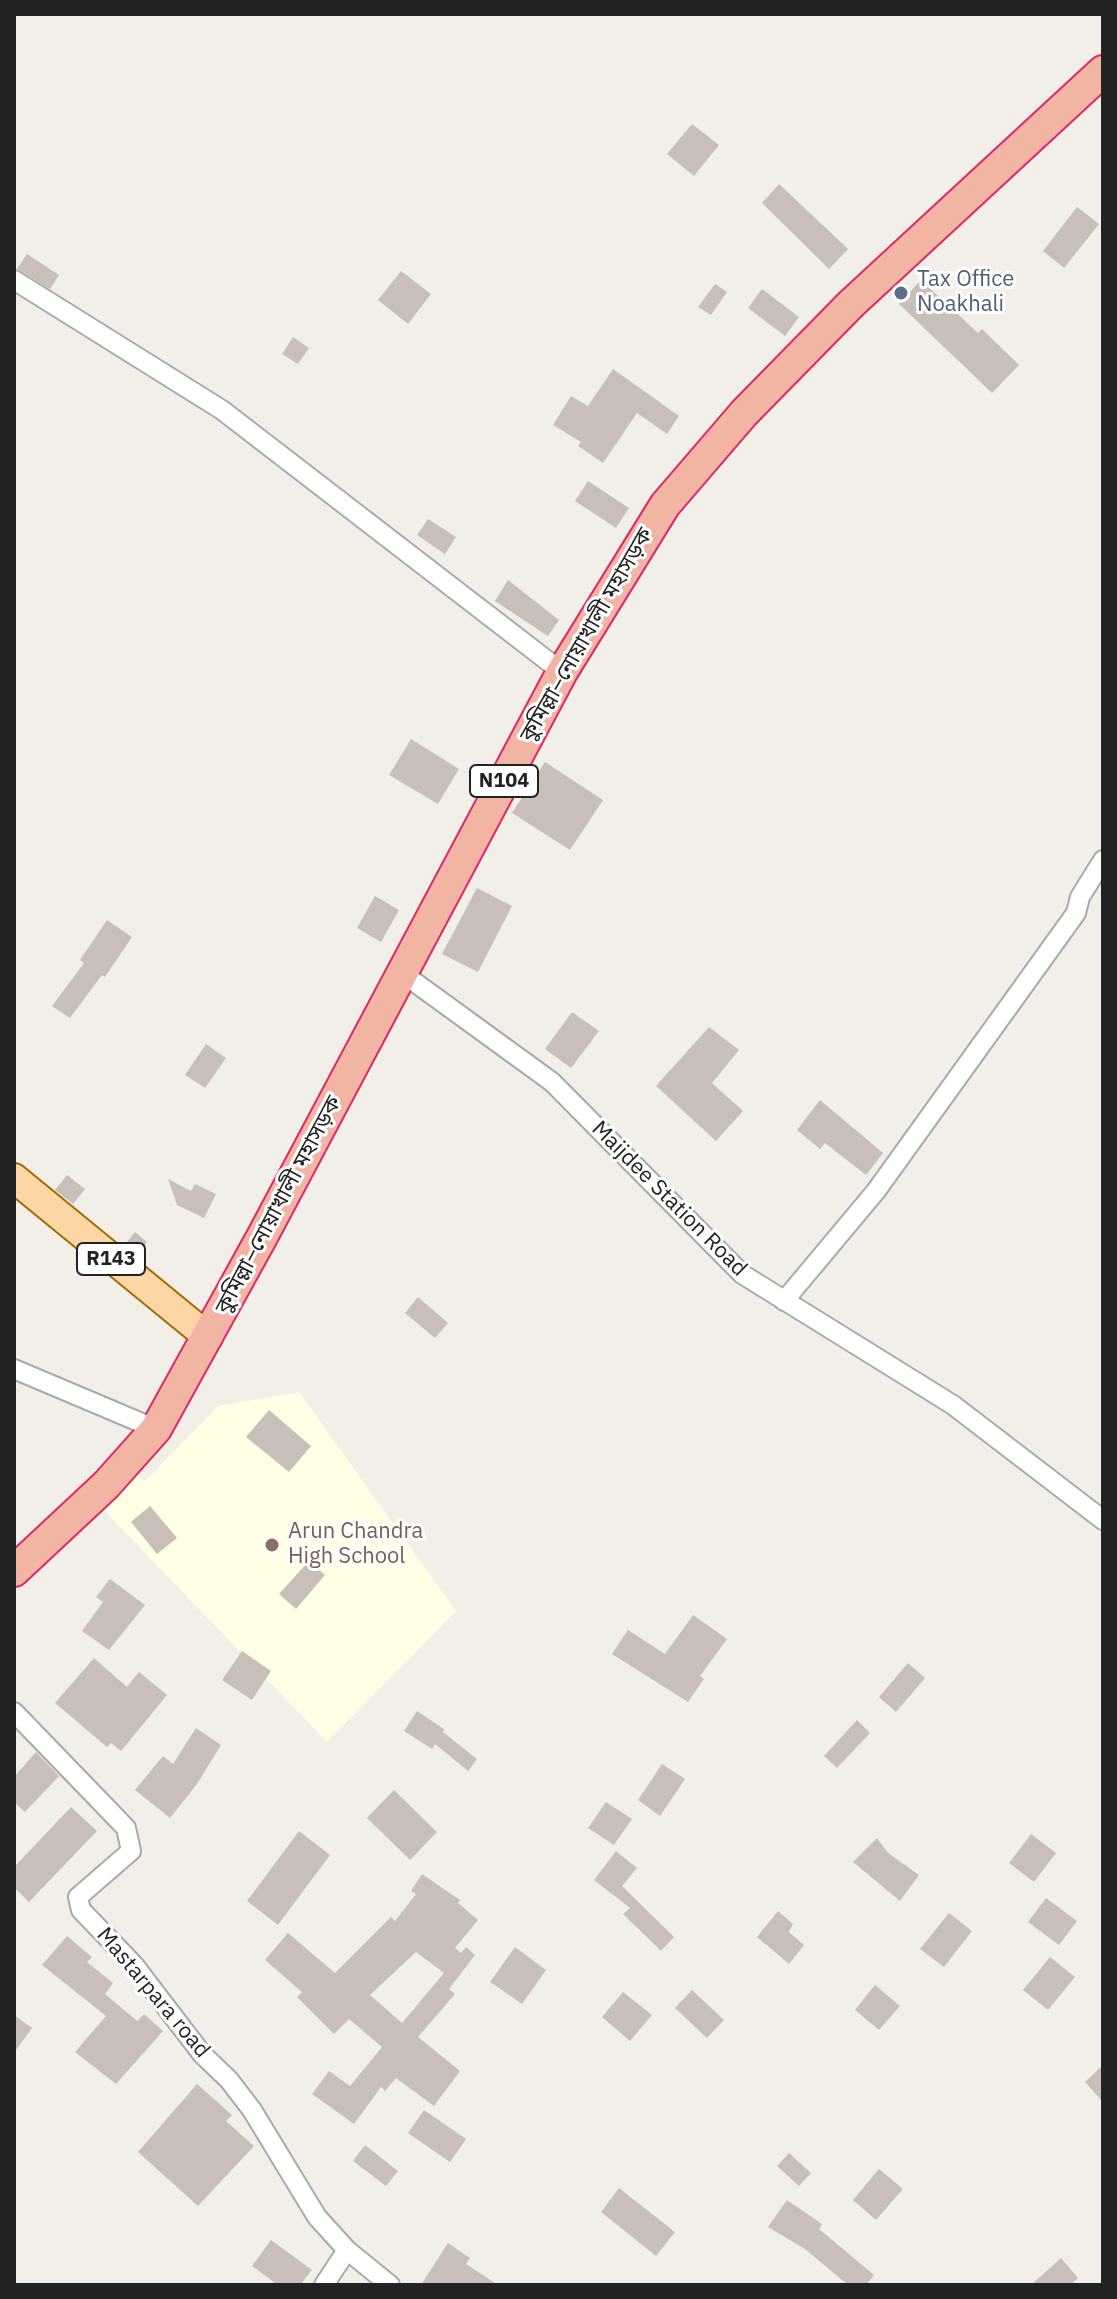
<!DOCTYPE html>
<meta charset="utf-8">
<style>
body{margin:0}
#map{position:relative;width:1117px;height:2299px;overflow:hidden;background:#f2efe9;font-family:"IBM Plex Sans",sans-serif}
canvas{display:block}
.frame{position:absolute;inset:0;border:16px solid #222;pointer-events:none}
</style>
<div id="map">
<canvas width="1117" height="2299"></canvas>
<div class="frame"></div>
</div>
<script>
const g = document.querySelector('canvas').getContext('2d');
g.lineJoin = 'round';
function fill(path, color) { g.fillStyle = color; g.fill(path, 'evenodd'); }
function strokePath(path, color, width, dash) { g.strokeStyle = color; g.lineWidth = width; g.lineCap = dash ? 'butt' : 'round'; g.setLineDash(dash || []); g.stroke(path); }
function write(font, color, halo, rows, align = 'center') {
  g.font = font + ' "IBM Plex Sans","Noto Sans Bengali",sans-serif'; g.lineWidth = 6; g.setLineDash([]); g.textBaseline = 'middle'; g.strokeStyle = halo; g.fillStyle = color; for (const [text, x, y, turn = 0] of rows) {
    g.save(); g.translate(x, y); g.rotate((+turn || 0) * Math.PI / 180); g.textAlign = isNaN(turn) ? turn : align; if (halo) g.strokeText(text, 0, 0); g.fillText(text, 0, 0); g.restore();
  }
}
const education = new Path2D(`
 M299 1392 456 1611 327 1742 96 1502 128 1466 145 1481 218 1406Z`);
const building = new Path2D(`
 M692 124 719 145 694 176 667 154Z
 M779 184 848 249 829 269 762 203Z
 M1077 207 1099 224 1064 268 1043 251Z
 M27 254 59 275 50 289 17 269Z
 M401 271 431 294 408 324 378 300Z
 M921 280 978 333 982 329 1019 365 992 393 899 304Z
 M715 284 727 292 711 315 698 307Z
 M762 289 799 317 785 336 748 308Z
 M293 337 309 348 298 364 282 354Z
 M613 369 679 416 667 434 637 413 603 463 578 446 581 442 553 425 571 396 588 406Z
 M588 481 629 508 616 528 575 501Z
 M428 519 456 537 445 554 417 535Z
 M508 580 559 620 548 636 495 601Z
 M411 739 459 769 438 804 389 775Z
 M545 762 603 800 570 850 512 813Z
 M477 888 512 906 478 972 442 954Z
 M375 896 399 910 381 942 357 928Z
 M107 920 132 937 105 977 102 975 70 1018 52 1006 84 963 80 960Z
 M572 1012 599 1031 571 1068 545 1049Z
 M709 1027 739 1050 712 1083 743 1111 716 1141 656 1086Z
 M206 1044 226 1058 205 1088 185 1075Z
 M820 1100 883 1153 866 1175 825 1143 820 1149 797 1130Z
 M67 1175 85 1189 73 1204 55 1190Z
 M168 1179 191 1191 195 1184 216 1194 204 1218 177 1205Z
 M135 1232 147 1242 136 1256 124 1246Z
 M418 1297 448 1323 435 1338 405 1313Z
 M269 1410 311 1446 289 1472 246 1437Z
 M150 1506 177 1538 157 1554 131 1522Z
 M309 1561 325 1575 296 1609 279 1594Z
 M110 1579 145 1605 109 1650 82 1631 103 1602 96 1597Z
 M693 1615 727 1639 700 1676 704 1679 688 1702 612 1654 628 1630 665 1654Z
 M242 1651 271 1671 252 1700 222 1680Z
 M94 1658 127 1687 139 1672 167 1695 121 1751 111 1743 107 1747 55 1703Z
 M908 1663 925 1678 896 1712 879 1697Z
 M417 1711 444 1729 443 1732 477 1759 468 1771 435 1744 432 1749 404 1731Z
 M857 1720 870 1733 837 1768 824 1756Z
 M196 1728 221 1745 197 1784 170 1818 135 1790 163 1756 173 1764Z
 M36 1752 59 1776 25 1812 14 1802V1777Z
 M662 1764 685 1779 660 1816 638 1800Z
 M394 1790 437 1832 410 1860 367 1818Z
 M606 1802 632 1819 614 1845 588 1828Z
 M71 1807 97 1831 29 1902 14 1887V1867Z
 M299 1831 330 1855 278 1925 247 1901Z
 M1031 1834 1056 1853 1034 1882 1009 1863Z
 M877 1838 888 1853 919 1875 900 1901 853 1862Z
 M616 1851 637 1868 622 1886 674 1937 661 1951 623 1914 630 1908 594 1880Z
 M422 1874 460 1900 458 1903 478 1920 455 1948 461 1953 466 1947 475 1955 449 1989 455 1994 418 2037 460 2071 434 2106 396 2078 385 2091 381 2087 354 2124 312 2094 329 2071 350 2086 382 2047 349 2019 334 2034 297 1997 302 1992 265 1960 288 1933 335 1973 391 1917 395 1921 416 1894 411 1891ZM416 1952 444 1973 402 2023 370 1995Z
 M1046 1898 1077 1921 1059 1945 1028 1922Z
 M778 1911 793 1924 789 1932 804 1945 789 1964 757 1937Z
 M949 1913 972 1931 944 1967 920 1949Z
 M67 1936 92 1957 87 1962 113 1983 105 1994 137 2021 144 2014 163 2031 116 2084 75 2052 106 2016 42 1965Z
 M515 1947 546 1970 522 2004 490 1982Z
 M1050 1957 1075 1977 1048 2010 1023 1990Z
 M875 1985 900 2006 879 2030 855 2010Z
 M692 1990 724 2020 707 2038 675 2008Z
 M623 1992 652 2015 630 2041 602 2017Z
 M14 2015 32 2028 14 2053Z
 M1103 2065V2102L1085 2082Z
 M197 2084 232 2115 226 2121 254 2146 198 2206 138 2152Z
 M424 2110 466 2139 450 2162 408 2133Z
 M365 2145 398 2171 386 2186 353 2161Z
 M789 2153 811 2173 799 2186 777 2166Z
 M879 2169 903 2189 876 2220 853 2200Z
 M619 2188 675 2232 656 2256 601 2212Z
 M787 2200 822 2224 819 2229 874 2275 866 2285H848L805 2249 768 2227Z
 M271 2240 312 2270 300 2285H278L252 2266Z
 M448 2243 470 2258 466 2264 498 2285H421Z
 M1061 2258 1078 2278 1070 2285H1031Z`);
const minor = new Path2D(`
 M14 280 222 410 562 672
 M402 973 552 1082 742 1274 953 1405 1103 1520
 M784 1301 876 1191 1076 913 1080 897 1103 860
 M14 1369 156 1429
 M14 1712 126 1828 131 1851 78 1897 81 1910 134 1965 202 2054 229 2080 252 2110 317 2217 347 2250 390 2285
 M324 2285 347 2250`);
const primary = new Path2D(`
 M14 1178 208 1337`);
const trunk = new Path2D(`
 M14 1571 106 1485 156 1429 263 1235 562 672 665 505 744 413 851 304 1103 71`);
const markers = [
 [901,293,8,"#5c6f8a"],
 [272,1545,8,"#8d6e63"]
];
const shields = [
 [504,781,68],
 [111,1259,68]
];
const shieldNames = [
 ["N104",504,781],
 ["R143",111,1259]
];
const serviceNames = [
 ["Tax Office",917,280],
 ["Noakhali",917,305]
];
const streetNames = [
 ["কুমিল্লা–নোয়াখালী মহাসড়ক",587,635,-60],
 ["Maijdee Station Road",669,1199,45],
 ["কুমিল্লা–নোয়াখালী মহাসড়ক",279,1205,-62],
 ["Mastarpara road",153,1993,50]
];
const educationNames = [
 ["Arun Chandra",288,1532],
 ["High School",288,1557]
];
fill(education, '#ffffe5');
fill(building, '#c7bfb8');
strokePath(minor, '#a9a9a9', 22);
strokePath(primary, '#a06b00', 32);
strokePath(trunk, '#dc2a67', 34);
strokePath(minor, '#fff', 18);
strokePath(primary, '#fcd6a4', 28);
strokePath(trunk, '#f2b4a3', 30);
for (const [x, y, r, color] of markers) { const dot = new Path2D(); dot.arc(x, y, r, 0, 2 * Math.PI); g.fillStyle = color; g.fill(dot); strokePath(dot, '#fff', 3); }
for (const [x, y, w] of shields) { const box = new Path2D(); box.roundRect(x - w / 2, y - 16, w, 32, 6); g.fillStyle = '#fff'; g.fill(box); strokePath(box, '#222', 2); }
write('bold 20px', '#222', null, shieldNames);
write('22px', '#4e5e75', '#fff', serviceNames, 'left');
write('22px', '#222', '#fff', streetNames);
write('22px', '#785e54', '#fff', educationNames, 'left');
</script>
